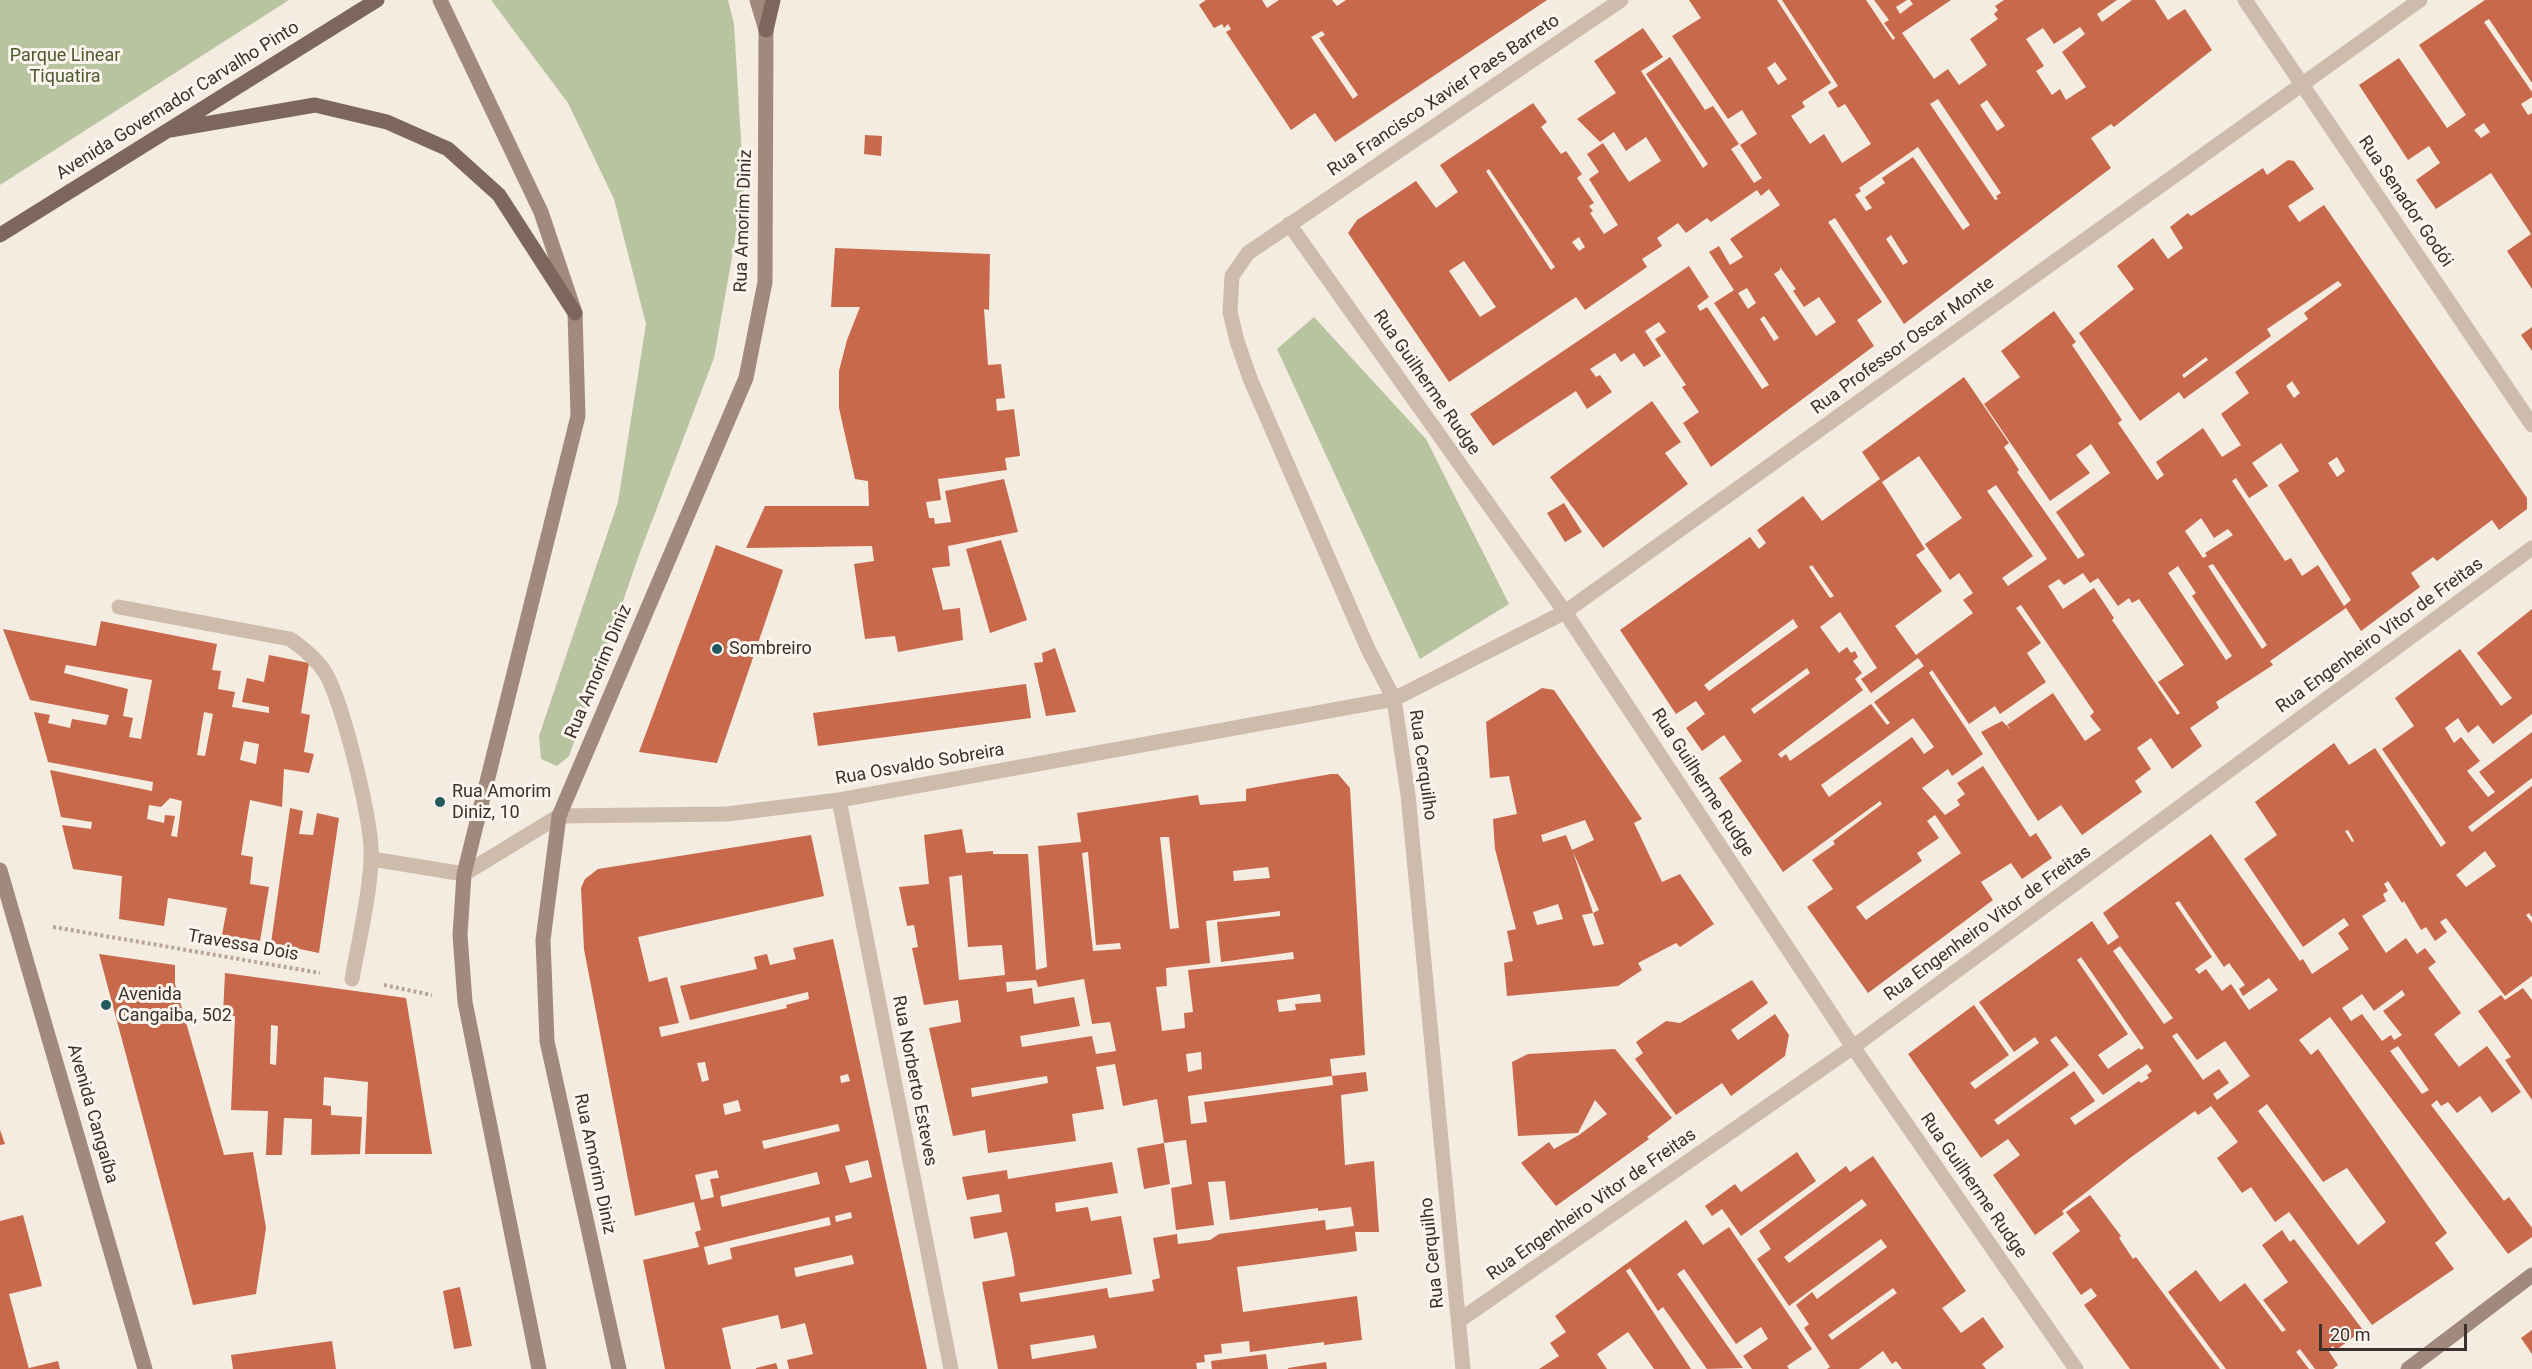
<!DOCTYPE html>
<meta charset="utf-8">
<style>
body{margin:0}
#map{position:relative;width:2532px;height:1369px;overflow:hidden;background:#f4ebe1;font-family:Roboto,sans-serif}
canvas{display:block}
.scale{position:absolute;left:2319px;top:1324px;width:148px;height:27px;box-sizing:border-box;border:3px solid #3b302b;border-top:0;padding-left:8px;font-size:18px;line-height:21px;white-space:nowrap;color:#3b302b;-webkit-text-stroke:4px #fbf5ee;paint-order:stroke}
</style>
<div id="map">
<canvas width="2532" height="1369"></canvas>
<div class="scale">20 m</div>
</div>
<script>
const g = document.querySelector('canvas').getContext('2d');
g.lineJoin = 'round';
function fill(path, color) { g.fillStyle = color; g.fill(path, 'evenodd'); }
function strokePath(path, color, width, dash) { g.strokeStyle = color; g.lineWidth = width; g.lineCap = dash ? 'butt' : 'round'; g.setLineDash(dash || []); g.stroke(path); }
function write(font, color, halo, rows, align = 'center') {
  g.font = font + ' Roboto,sans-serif'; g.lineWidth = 6; g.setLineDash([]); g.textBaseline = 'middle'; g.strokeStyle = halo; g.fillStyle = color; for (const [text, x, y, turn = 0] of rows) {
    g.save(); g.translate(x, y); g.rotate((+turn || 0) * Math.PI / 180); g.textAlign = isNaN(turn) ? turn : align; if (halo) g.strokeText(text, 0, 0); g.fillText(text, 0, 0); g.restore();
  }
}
const green = new Path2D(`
 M0 0H289L0 185Z
 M491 0H728L734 24 744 190 714 358 639 555 569 756 557 766 541 759 539 736 618 502 646 324 614 199 568 103Z
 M1314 317 1426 439 1509 604 1420 659 1277 349Z`);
const building = new Path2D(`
 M1206 0H1262L1267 8 1279 0H1332L1337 6 1346 0H1547L1335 142 1315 113 1291 130 1226 32 1231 29 1228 24 1224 28 1222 24 1214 28 1199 5ZM1322 31 1325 35 1319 38 1358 95 1353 99 1311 37Z
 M1689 0H1777L1831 83 1802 102 1805 107 1791 116 1810 144 1824 134 1842 163 1871 144 1845 104 1838 108 1828 92 1838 86 1782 0H1866L1893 40 1895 38 1884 23 1889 20 1874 0H1907L1896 7 1900 14 1913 4 1910 0H1951L1902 33 1934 79 1948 69 1959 85 1987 65 1970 39 1998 19 1994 14 1998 10 1995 6 2004 0H2117L2097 14 2102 22 2132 0H2155L2168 20 2185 9 2212 50 2114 127 2111 124 2091 138 2111 168 1904 324 1835 218 1828 222 1882 302 1857 320 1874 346 1711 467 1683 423 1699 412 1682 387 1686 385 1655 339 1666 332 1659 322 1645 331 1661 356 1644 367 1634 353 1621 362 1615 353 1590 369 1596 377 1600 375 1612 392 1587 409 1576 391 1493 446 1470 414 1689 266 1709 297 1697 306 1700 311 1707 307 1762 389 1769 385 1714 303 1734 290 1709 252 1719 246 1730 265 1743 257 1730 239 1780 205 1769 189 1761 196 1757 190 1711 222 1707 218 1686 233 1678 223 1657 238 1662 246 1642 259 1647 267 1585 310 1576 297 1449 382 1348 233 1357 220 1416 181 1436 208 1458 192 1440 165 1533 103 1547 122 1541 127 1561 154 1566 151 1582 174 1577 178 1594 203 1589 206 1593 211 1590 213 1604 234 1618 225 1589 179 1599 172 1587 154 1603 143 1629 182 1661 161 1646 137 1626 151 1614 132 1600 142 1577 119 1616 93 1594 61 1643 28 1663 57 1641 71 1703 168 1708 164 1646 74 1670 57 1705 110 1713 106 1739 144 1731 149 1754 183 1762 178 1740 145 1757 134 1742 110 1728 119 1672 36 1701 18ZM2080 27 2085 34 2062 52 2086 87 2066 100 2060 89 2052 95 2036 71 2044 66 2026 39 2043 28 2054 44ZM1775 62 1787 79 1778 85 1767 68ZM1938 99 2001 193 1996 196 1998 199 1995 200 1930 104ZM1987 100 2005 126 1997 131 1980 105ZM1918 147 1970 225 1963 230 1913 157 1882 178 1885 183 1865 197 1872 208 1866 211 1855 195 1861 191 1859 188ZM1489 169 1555 267 1551 270 1486 171ZM1891 235 1908 262 1903 265 1886 239ZM1579 237 1585 247 1579 251 1572 242ZM1464 261 1496 307 1480 317 1449 271ZM1780 267 1796 289 1793 291 1804 307 1819 297 1836 322 1816 336 1774 274 1780 270ZM1747 288 1756 303 1748 309 1738 293ZM1764 316 1779 338 1774 341 1760 319Z
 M2485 0H2532V83L2489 19 2484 22 2532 92V97L2521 104 2528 115 2532 113V289L2507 251 2531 234 2491 173 2436 209 2416 180 2440 163 2429 146 2408 160 2359 85 2399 58 2447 128 2466 115 2419 45ZM2484 123 2490 132 2481 138 2474 130Z
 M865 135 882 136 881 156 864 154Z
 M2288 160 2294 161 2314 189 2288 206 2299 222 2324 205 2527 498V509L2499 530 2492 520 2437 561 2433 557 2411 573 2420 587 2361 631 2346 608 2270 661 2273 665 2216 702 2219 708 2190 728 2202 746 2172 769 2151 738 2137 748 2151 769 2135 781 2142 792 2082 835 2061 805 2038 821 1981 732 2002 721 2012 731 2007 725 2053 693 2085 741 2101 730 2090 716 2094 712 2021 605 2016 608 2041 643 2027 653 2046 682 2000 714 1995 706 1969 724 1932 670 1929 673 1983 754 1952 776 1948 769 1922 788 1945 815 1960 805 1957 800 1965 794 1957 783 1983 766 2030 837 2036 833 2052 858 2022 879 2011 863 1981 882 1993 900 1868 993 1807 907 1833 889 1812 860 1835 844 1833 841 1882 804 1880 801 1783 872 1719 778 1742 761 1724 735 1702 751 1686 728 1705 714 1696 701 1676 714 1620 630 1750 537 1759 549 1766 543 1757 530 1803 496 1822 521 1880 479 1862 452 1964 377 2009 443 2004 447 2019 470 2017 472 2078 559 2085 555 2056 512 2110 473 2091 444 2076 455 2090 473 2050 501 1984 404 2020 377 2001 351 2054 311 2076 342 2072 345 2122 420 2118 423 2157 480 2164 475 2156 462 2203 428 2222 457 2241 445 2221 414 2249 393 2235 372 2308 319 2304 313 2342 285 2338 281 2267 329 2271 336 2184 399 2179 392 2140 421 2079 333 2134 289 2117 266 2153 238 2168 259 2183 248 2170 227 2188 213 2191 216 2263 168 2267 175ZM2206 357 2208 360 2184 378 2182 375ZM2292 381 2300 393 2294 398 2286 386ZM2281 443 2299 471 2278 485 2351 600 2344 606 2318 565 2302 576 2291 558 2285 561 2232 481 2236 478 2249 498 2268 486 2252 463ZM1919 456 1962 518 1925 544 1950 580 1959 573 1973 593 1963 600 1973 613 1916 655 1895 626 1942 591 1916 555 1925 549 1882 482ZM2337 457 2345 471 2337 477 2328 463ZM1996 485 2047 559 2008 586 2002 578 2033 556 1987 491ZM2201 518 2214 538 2228 529 2233 535 2205 553 2207 556 2203 558 2185 531ZM2213 564 2267 645 2262 649 2208 566ZM1812 565 1834 596 1830 598 1809 567ZM2178 566 2196 593 2192 596 2232 656 2226 660 2168 573ZM2083 573 2090 583 2098 578 2118 606 2129 598 2132 603 2139 599 2184 665 2158 682 2180 713 2177 715 2112 620 2114 618 2094 588 2063 609 2048 586 2059 579 2064 585ZM1840 612 1877 668 1861 679 1871 693 1918 658 1924 666 1874 702 1890 723 1887 725 1871 704 1790 761 1786 754 1781 758 1778 754 1863 690 1855 679 1862 673 1853 661 1858 657 1855 651 1851 653 1847 647 1839 653 1820 627ZM1793 619 1798 627 1709 691 1704 685ZM1807 668 1810 673 1754 714 1751 709ZM1913 718 1934 747 1924 754 1912 737 1829 797 1821 785ZM1935 815 1961 853 1866 920 1856 907 1922 861 1917 853 1939 838 1927 821Z
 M835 248 990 254 989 310 984 309 988 365 1001 364 1005 398 996 399 997 411 1014 409 1020 456 1005 458 1007 470 938 479 941 500 926 502 929 518H934L935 524 951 522 945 491 1004 479 1018 532 948 546 950 566 932 568 943 610 960 608 963 640 898 652 895 636 865 639 854 564 874 561 872 546 746 548 765 506H869L868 481 855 479 839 408V371L847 340 860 307H831Z
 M2532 327V351L2521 335Z
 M1652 401 1681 442 1665 453 1688 484 1603 548 1550 477Z
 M1564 503 1582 532 1565 542 1547 513Z
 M1001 540 1027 620 990 633 966 549Z
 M716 545 783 570 717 763 639 752Z
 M2532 609V714L2493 744 2478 725 2468 733 2458 718 2445 728 2454 743 2461 737 2480 761 2467 771 2488 797 2495 792 2479 772 2532 732V778L2468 827 2472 832 2532 786V917L2529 913 2526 915 2532 923V976L2505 996 2446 918 2440 922 2447 932 2435 941 2426 927 2421 930 2404 901 2402 903 2388 881 2384 884 2388 891 2383 894 2386 901 2362 916 2386 953 2406 938 2417 954 2425 948 2436 962 2428 968 2461 1013 2434 1034 2459 1067 2487 1046 2521 1092 2492 1113 2480 1096 2457 1113 2448 1102 2441 1106 2437 1100 2431 1105 2504 1201 2509 1197 2532 1228V1237L2508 1254 2330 1017 2299 1040 2311 1055 2318 1049 2447 1233 2435 1243 2454 1269 2372 1325 2289 1212 2275 1222 2251 1187 2242 1193 2217 1158 2238 1142 2211 1106 2198 1115 2195 1111 2130 1158 2062 1211 2064 1214 2035 1235 1993 1175 2020 1155 2008 1139 1981 1158 1908 1054 1974 1005 2009 1055 1970 1083 1975 1089 2039 1043 2035 1037 2014 1052 1979 1002 2092 921 2108 945 2119 937 2103 913 2211 834 2300 961 2303 959 2312 974 2349 949 2338 933 2349 925 2344 918 2303 947 2244 859 2277 835 2255 802 2334 743 2349 765 2375 748 2441 847 2446 843 2382 749 2414 726 2395 698 2460 649 2501 706 2512 698 2477 653ZM2348 830 2354 841 2352 842 2345 831ZM2485 851 2496 866 2466 887 2456 875ZM2179 901 2224 967 2229 963 2245 985 2239 989 2243 996 2269 978 2278 990 2249 1010 2231 984 2222 991 2206 969 2199 974 2195 969 2212 957 2175 903ZM2120 946 2173 1018 2164 1024 2113 951ZM2081 957 2144 1048 2141 1050 2139 1048 2108 1069 2098 1055 2128 1034 2077 960ZM2402 990 2405 995 2383 1011 2402 1035 2394 1040 2391 1035 2382 1041 2362 1014 2351 1021 2342 1008 2362 994 2374 1011ZM2177 1033 2197 1060 2225 1041 2250 1076 2217 1100 2213 1094 2229 1083 2219 1069 2203 1080 2172 1036ZM2056 1036 2103 1095 2147 1064 2152 1071 2147 1075 2149 1078 2141 1083 2139 1081 2075 1125 2070 1118 2095 1101 2074 1071 1998 1125 1994 1120 2069 1065 2050 1040ZM2398 1046 2429 1090 2422 1094 2390 1051ZM2267 1104 2323 1182 2347 1168 2386 1222 2358 1245 2258 1111Z
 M101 621 217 644 212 670 221 671 218 689 235 692 232 707 269 713V707L242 702 247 678 264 682 269 655 309 663 301 713 310 715 304 752 314 754 309 773 284 769 282 807 250 800 241 855 253 857 250 884 269 887 260 941 222 935 227 908 168 898 164 926 119 919 122 876 73 869 62 825 91 829 92 822 61 817 50 770 152 791 153 782 48 762 34 712 50 715 48 723 70 728 72 719 106 725 109 715 30 700 3 629 96 646ZM66 665 152 680 141 739 129 737 133 718 123 716 128 689 64 673ZM204 712 213 714 205 756 197 755ZM244 741 259 744 256 764 240 760ZM170 798 182 801 177 837 171 836 175 816 165 815 164 823 147 819 149 805 161 807Z
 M1055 648 1076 712 1046 716 1034 663 1043 662 1042 653Z
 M1026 684 1031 718 818 746 813 713Z
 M1542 688 1554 690 1642 819 1634 823 1662 882 1680 874 1714 924 1680 947 1676 943 1638 963 1642 970 1618 986 1507 996 1504 963 1513 961 1507 931 1516 929 1495 849 1493 819 1517 814 1509 776 1490 778 1486 722ZM1585 820 1594 840 1572 850 1566 835 1543 842 1541 835ZM1573 852 1599 910 1593 913 1604 944 1593 946 1582 915 1593 913ZM1558 904 1563 919 1537 925 1533 912Z
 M1331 774H1338L1350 788 1365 1055 1330 1059 1332 1076 1188 1096 1191 1124 1207 1122 1204 1102 1333 1085 1332 1076 1366 1072 1368 1091 1341 1095 1345 1165 1374 1161 1379 1232H1355L1357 1251 1237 1267 1243 1312 1357 1296 1362 1340 1324 1345V1342L1250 1352 1249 1341 1221 1344 1222 1353 1204 1355 1205 1362 1196 1363 1197 1369H998L982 1282 1015 1276 1013 1261 1007 1232 974 1239 970 1217 1002 1212 999 1194 967 1200 962 1177 1007 1170 1008 1179 1112 1162 1118 1193 1055 1203 1056 1212 1088 1207 1091 1221 1121 1216 1132 1274 1019 1293 1021 1302 1107 1288 1109 1298 1154 1291 1152 1280 1160 1278 1153 1238 1177 1234 1178 1244 1210 1240 1219 1234 1325 1220 1326 1230 1354 1226 1351 1207 1318 1211V1208L1230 1220 1225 1181 1208 1182 1214 1225 1176 1230 1171 1188 1192 1184 1186 1140 1164 1143 1170 1184 1144 1189 1137 1148 1164 1143 1157 1099 1123 1106 1115 1064 1096 1067 1104 1109 1072 1114 1076 1141 988 1153 985 1130 953 1136 929 1028 961 1022 958 1000 924 1005 912 948 918 947 914 925 907 926 899 887 929 884 924 835 962 829 966 853 993 851V854H1028L1036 970 1047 967 1038 846 1081 842 1077 813 1198 795 1200 805 1246 801V789ZM1160 837H1169L1179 928 1170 929ZM1088 852 1096 945 1120 943 1121 949 1093 951 1082 853ZM1268 867 1270 878 1234 881 1233 871ZM962 875 968 947 1002 945 1005 975 959 980 949 877ZM1280 911V916L1217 922 1221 962 1293 952 1294 959 1188 970 1193 1012 1184 1013 1185 1028 1162 1031 1156 987 1167 986 1166 968 1210 963 1206 921ZM1084 979 1092 1024 1110 1022 1116 1051 1096 1054 1092 1036 1022 1047 1020 1036 1080 1026 1074 997 1034 1004 1032 988 1007 992 1006 982 1036 980 1038 987ZM1320 994 1321 1002 1295 1004 1296 1010 1279 1012 1277 1000ZM1201 1052 1202 1069 1188 1072 1186 1054ZM1047 1076 1048 1083 972 1097 971 1088ZM1094 1335 1097 1348 1032 1359 1030 1345Z
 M290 808 303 811 299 834 313 835 317 813 339 818 319 953 271 943Z
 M811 835 824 896 638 937 649 982 667 977 679 1023 659 1027 661 1037 787 1008 786 1005 809 999 808 992 690 1020 680 986 757 969 754 957 767 954 770 965 796 959 793 948 833 939 927 1369H789L787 1360 813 1354 805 1323 781 1329 778 1315 722 1328 731 1369H665L643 1260 699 1247 695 1232 701 1230 694 1202 635 1216 584 949 581 888 585 879 598 869ZM705 1062 709 1080 702 1082 697 1063ZM848 1074 850 1081 841 1083 840 1076ZM738 1100 741 1111 725 1115 723 1104ZM838 1124 840 1131 764 1149 762 1141ZM868 1160 872 1177 850 1183 845 1166ZM717 1170 719 1178 710 1179 714 1197 701 1200 695 1175ZM817 1172 820 1184 722 1207 720 1196ZM851 1212 852 1218 836 1222 835 1216ZM829 1217 831 1225 730 1248 732 1259 708 1265 704 1247ZM852 1255 854 1264 796 1277 794 1268Z
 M99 954 175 965V984L224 1155 253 1152 266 1228 256 1294 193 1305Z
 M225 973 406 998 432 1154H365L368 1082 324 1077 323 1105 331 1106V1115L362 1117 360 1154 311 1155 312 1119 284 1118 282 1155H266L268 1111 231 1110 235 1016 223 1015ZM271 1025 278 1026 276 1065 270 1064Z
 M1752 980 1768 1003 1731 1030 1738 1040 1775 1014 1789 1035 1785 1056 1731 1096 1722 1083 1676 1115 1635 1059 1643 1053 1636 1042 1666 1021 1680 1023Z
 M2523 988 2532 1000V1100L2505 1060 2511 1057 2478 1011 2501 995 2505 1000Z
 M1615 1049 1672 1118 1647 1137 1649 1139 1556 1206 1521 1163 1549 1142 1554 1149 1579 1135 1607 1114 1595 1100 1578 1133 1518 1136 1512 1062 1528 1054Z
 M0 1130 5 1144 0 1145Z
 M1797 1152 1816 1181 1741 1236 1722 1209 1712 1216 1705 1206 1735 1184 1741 1192Z
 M1873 1156 1966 1291 1942 1308 1961 1333 1983 1317 2004 1347 1982 1364 1986 1369H1902L1896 1361 1892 1364 1883 1351 1859 1369H1827L1830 1367 1804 1328 1809 1324 1796 1305 1812 1292 1817 1299 1887 1247 1881 1239 1789 1306 1757 1259 1771 1249 1759 1231 1846 1166 1850 1172ZM1862 1199 1867 1205 1789 1263 1784 1257ZM1893 1288 1897 1293 1832 1340 1828 1335Z
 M2090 1195 2121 1236 2119 1238 2133 1259 2136 1257 2220 1369H2130L2084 1305 2097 1296 2091 1288 2081 1295 2052 1253 2080 1231 2066 1212Z
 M23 1215 42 1286 9 1294 29 1369H0V1221Z
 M1686 1220 1703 1245 1729 1227 1812 1349 1787 1366 1789 1369H1752L1743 1356 1768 1339 1761 1327 1736 1344 1684 1269 1677 1274 1743 1368 1707 1369 1663 1307 1658 1311 1630 1268 1626 1271 1691 1369H1654L1628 1332 1597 1354 1607 1369H1539L1559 1356 1550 1343 1566 1332 1555 1316Z
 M2282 1230 2290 1242 2294 1239 2363 1330 2336 1350 2333 1346 2328 1350 2338 1365 2333 1369H2315L2300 1349 2296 1352 2309 1369H2226L2168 1292 2196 1270 2220 1302 2245 1283 2282 1332 2286 1330 2263 1300 2288 1282 2262 1245Z
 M460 1287 472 1346 454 1349 443 1291Z
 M2532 1330V1354L2521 1338Z
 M332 1341 336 1369H233L231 1355Z
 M1266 1354 1268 1369H1212L1211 1361Z
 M58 1361 60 1369H29V1368Z
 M1326 1362 1327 1369H1288V1368Z
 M776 1363 778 1369H756V1368Z`);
const path = new Path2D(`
 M53 927 320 973
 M384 985 432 995`);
const lane = new Path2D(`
 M119 607 290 639C303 648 317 659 326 674 343 704 374 826 371 861 369 900 359 940 352 979
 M372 859 464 874`);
const street = new Path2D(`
 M2245 0 2532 425
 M1289 224 1565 612 1853 1047 2076 1369
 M839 800 951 1369
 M464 874 559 816 727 814 839 800 1394 699 1565 612 2420 0
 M1460 1320 1853 1047 2532 548
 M1463 1369 1408 795 1394 699 1368 649 1251 381 1237 341 1230 312 1232 276 1248 253 1621 0`);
const secondary = new Path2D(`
 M440 0 541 212 575 313 578 416 464 874 460 935 465 1002 539 1369
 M0 870 145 1369
 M619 1369 547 1041 543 940 559 816 746 378 765 282 766 30 757 0
 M2408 1369 2532 1275`);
const primary = new Path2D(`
 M766 30 773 0
 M170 130 315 105 387 122 448 149 499 195 575 313
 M0 235 377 0`);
const markers = [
 [717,649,6,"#1f5a5e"],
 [440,802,6,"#1f5a5e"],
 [106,1005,6,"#1f5a5e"]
];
const parkNames = [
 ["Parque Linear",65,56],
 ["Tiquatira",65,77]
];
const streetNames = [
 ["Rua Francisco Xavier Paes Barreto",1444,96,-34],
 ["Avenida Governador Carvalho Pinto",178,101,-32],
 ["Rua Senador Godói",2405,202,56],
 ["Rua Amorim Diniz",744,221,-88],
 ["Rua Professor Oscar Monte",1903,346,-36],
 ["Rua Guilherme Rudge",1426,383,55],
 ["Rua Engenheiro Vitor de Freitas",2380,636,-36],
 ["Rua Amorim Diniz",599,672,-67],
 ["Rua Osvaldo Sobreira",920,765,-10],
 ["Rua Cerquilho",1422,765,82],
 ["Rua Guilherme Rudge",1702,783,57],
 ["Rua Engenheiro Vitor de Freitas",1988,924,-36],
 ["Travessa Dois",243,946,10],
 ["Rua Norberto Esteves",914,1081,79],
 ["Avenida Cangaíba",92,1114,74],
 ["Rua Amorim Diniz",594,1164,78],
 ["Rua Guilherme Rudge",1973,1186,55],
 ["Rua Engenheiro Vitor de Freitas",1592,1205,-35],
 ["Rua Cerquilho",1433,1253,-96]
];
const poiNames = [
 ["Sombreiro",729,649],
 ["Rua Amorim",452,792],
 ["Diniz, 10",452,813],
 ["Avenida",118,995],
 ["Cangaiba, 502",118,1016]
];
fill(green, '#b8c4a0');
fill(building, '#c8694b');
strokePath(path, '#b9a596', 4, [3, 3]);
strokePath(lane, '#cdbbac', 15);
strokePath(street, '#cdbbac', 15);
strokePath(secondary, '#a18a7d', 15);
strokePath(primary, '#7d675c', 15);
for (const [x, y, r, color] of markers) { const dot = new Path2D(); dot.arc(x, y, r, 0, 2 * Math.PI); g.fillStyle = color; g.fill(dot); strokePath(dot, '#fbf5ee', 2); }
write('18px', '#4a5a2e', '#fbf5ee', parkNames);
write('18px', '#3b302b', '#fbf5ee', streetNames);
write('18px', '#3b302b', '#fbf5ee', poiNames, 'left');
</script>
